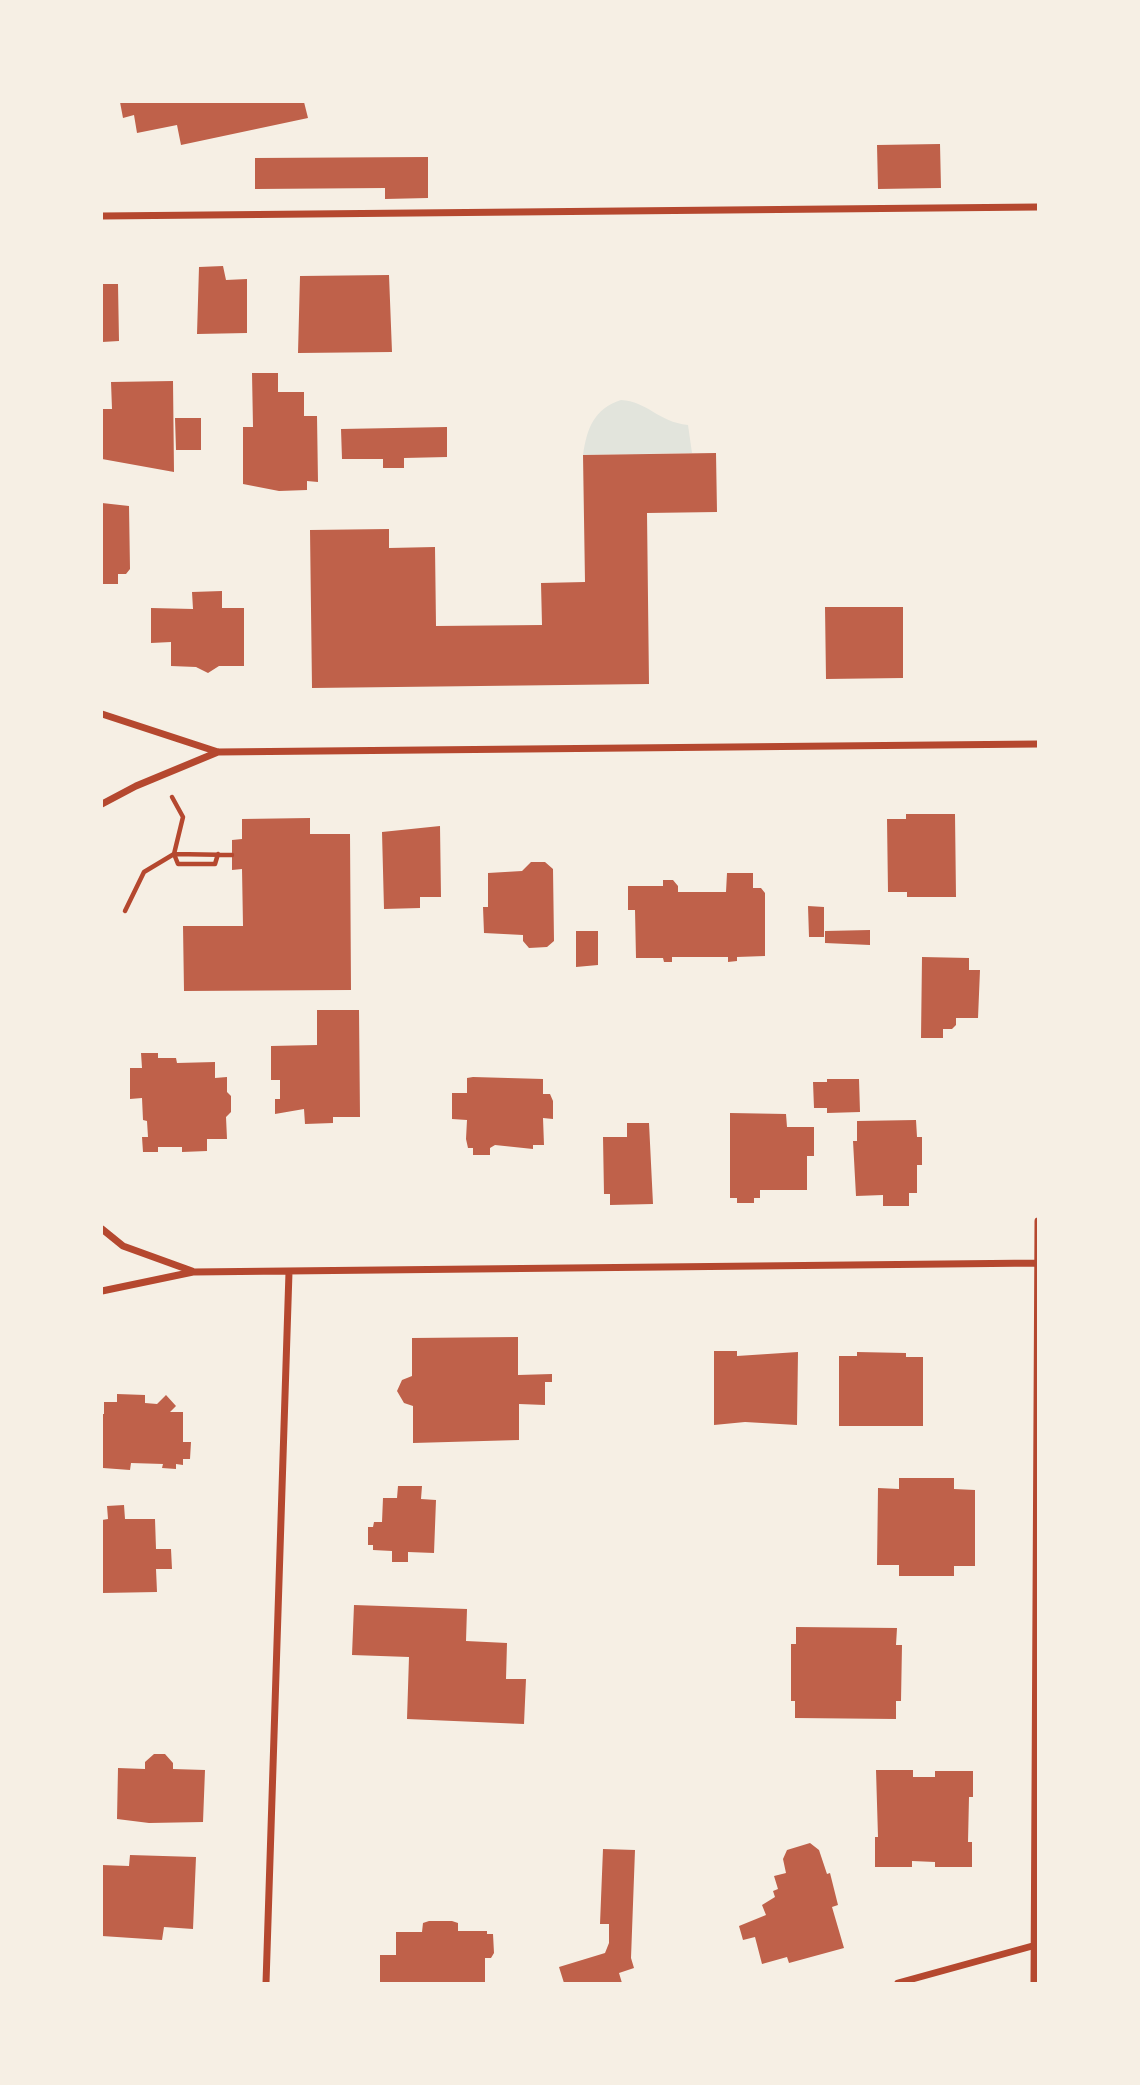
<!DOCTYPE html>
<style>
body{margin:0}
#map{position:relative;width:1140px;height:2085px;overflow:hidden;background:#f6efe4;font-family:Lato,sans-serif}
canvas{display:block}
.frame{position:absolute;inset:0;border:103px solid #f6efe4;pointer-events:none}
</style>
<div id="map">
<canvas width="1140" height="2085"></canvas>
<div class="frame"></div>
</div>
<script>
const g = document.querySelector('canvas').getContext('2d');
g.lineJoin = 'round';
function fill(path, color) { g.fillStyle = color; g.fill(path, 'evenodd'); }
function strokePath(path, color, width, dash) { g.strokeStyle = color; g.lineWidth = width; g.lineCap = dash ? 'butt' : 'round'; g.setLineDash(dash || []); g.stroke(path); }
const green = new Path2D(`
 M621 400C647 401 658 422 688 425L692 453 583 455C587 428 594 409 621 400Z`);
const building = new Path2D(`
 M120 102H304L308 118 181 145 177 125 137 133 134 115 123 118Z
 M940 144 941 188 878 189 877 145Z
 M428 157V198L385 199V188L255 189V158Z
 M223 266 226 280 247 279V333L197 334 199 267Z
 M389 275 392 352 298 353 300 276Z
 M102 284H118L119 341 102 342Z
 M252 373H278V392H304V416H317L318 482 307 481V490L279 491 243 484V427H253Z
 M173 381 174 472 102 459V409H112L111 382Z
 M175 418H201V450H176Z
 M447 427V457L404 458V468H383V459H342L341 429Z
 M716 453 717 512 647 513 649 684 312 688 310 530 389 529V548L435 547 436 626 542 625 541 583 585 582 583 455Z
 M102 503 129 506 130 569 126 574H118V584H102Z
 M222 591V608H244V666H219L208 673 196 667 171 666V642L151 643V608L193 609 192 592Z
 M825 607H903V678L826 679Z
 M906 814H955L956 897H907V892H888L887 819H906Z
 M310 818V834H350L351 990 184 991 183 926H243L242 869 232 870V840L242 839V819Z
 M440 826 441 897H420V908L384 909 382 832Z
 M531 862H545L553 869 554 941 547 947 529 948 523 941V935L484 933 483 907H488V873L522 871Z
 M727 873H753V888H761L765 893V956L737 957V961L728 962V957H672V962H664L663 958H636L635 910H628V886H663V880H673L678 886V892H726Z
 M808 906 824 907V937H809Z
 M870 930V945L825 943V931Z
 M576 931H598V965L576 967Z
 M922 957 969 958V970H980L978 1018H956V1025L952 1029H943V1038H921Z
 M317 1010H359L360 1117H333V1123L305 1124 304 1109 275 1114V1099H280V1080H271V1046L317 1045Z
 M141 1053H158V1058H176L177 1063 215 1062V1078L227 1077V1092L231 1096V1112L226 1117 227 1139H207V1151L182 1152V1147H158V1152H143L142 1137H148L147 1121 143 1120 142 1098 130 1099V1068H142Z
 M473 1077 543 1079V1094H550L553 1101V1119L543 1118 544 1145H533V1149L495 1145 490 1148V1155H473V1148H468L466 1139 467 1120 452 1119V1093H467V1078Z
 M827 1079H859L860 1112 827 1113V1108H814L813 1082H827Z
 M730 1113 786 1114 787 1127H814V1156H807V1190H760V1198H754V1203H737V1198H730Z
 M916 1120 917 1137H922V1165H917V1193H909V1206H883V1195L856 1196 853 1141H857V1121Z
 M627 1123H649L653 1204 610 1205V1194H604L603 1137H627Z
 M518 1337V1375L552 1374V1382H545V1405L519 1404V1440L413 1443V1406L404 1403 397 1391 402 1380 412 1376V1338Z
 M714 1351H737V1356L798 1352 797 1425 745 1422 714 1425Z
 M857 1352 906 1353V1357H923V1426H839V1356H857Z
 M117 1394 145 1395V1403L157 1404 166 1395 176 1406 170 1412H183V1442H191L190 1459H183V1465L176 1464V1469L162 1468 163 1464 131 1463 130 1470 103 1468 102 1414H104V1402H117Z
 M899 1478H954V1489L975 1490V1566H954V1576H899V1565H877L878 1488 899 1489Z
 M398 1486H422L421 1499 436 1500 434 1553 408 1552V1562H392V1551L373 1550V1545H368V1527H373L374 1522H382L383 1498H397Z
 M124 1505 125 1519H155L156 1549H171L172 1569H156L157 1592 102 1593V1520L108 1519 107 1506Z
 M354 1605 467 1609 466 1641 507 1643 506 1679H526L524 1724 407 1719 409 1657 352 1655Z
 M796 1627 897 1628 896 1645H902L901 1701H896V1719L795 1718V1701H791V1644H796Z
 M154 1754H165L173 1763V1769L205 1770 203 1822 149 1823 117 1819 118 1768 145 1769V1762Z
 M876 1770H913V1777H935V1771H973V1797H969L968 1842H972V1867H935V1862L912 1861V1867H875V1837H878Z
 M810 1843 819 1850 827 1874 830 1873 838 1905 832 1907 844 1948 789 1963 787 1957 762 1964 755 1937 743 1940 739 1926 766 1915 762 1905 775 1897 773 1891 778 1889 774 1876 786 1873 783 1859 787 1850Z
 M603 1849 635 1850 631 1958 634 1968 619 1973 622 1983H564L559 1967 605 1953 609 1943V1924H600Z
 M130 1855 196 1857 193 1929 164 1927 162 1940 102 1936V1865L129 1866Z
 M429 1921H452L458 1923V1931H487V1934H493L494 1953 491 1958H485V1983H380V1955H396V1932H422L423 1923Z`);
const path = new Path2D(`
 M172 797 183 817 174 854 178 864H215L218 854
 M125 911 144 872 174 854 232 855`);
const minor = new Path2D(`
 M102 216 1038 207
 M102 714 218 752 1038 744
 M102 804 136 786 218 752
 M102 1229 123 1246 192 1271
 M102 1291 193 1272 1038 1263
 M266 1983 289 1272
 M898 1983 1036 1945
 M1034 1983 1038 1221`);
fill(green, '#e2e4dc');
fill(building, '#bf614a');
strokePath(path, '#b5482f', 4.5);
strokePath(minor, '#b5482f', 7);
</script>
